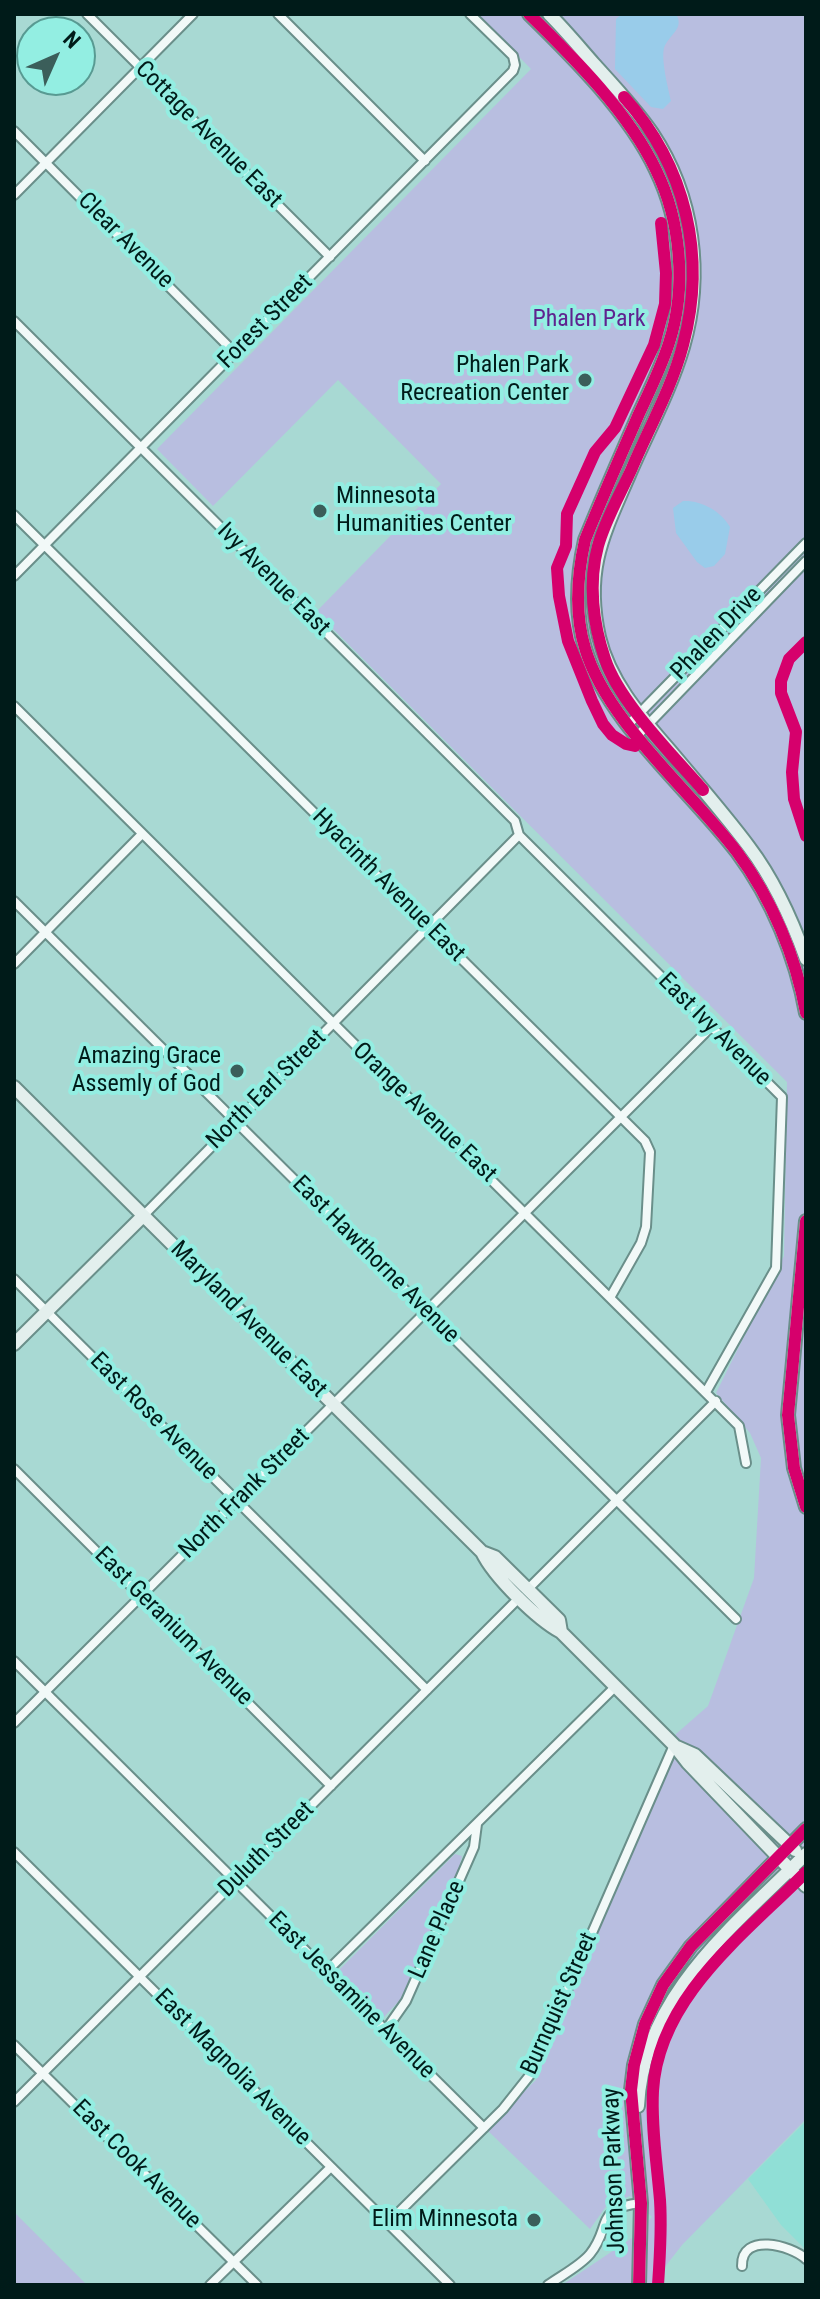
<!DOCTYPE html>
<style>
body{margin:0}
#map{position:relative;width:820px;height:2299px;overflow:hidden;background:#a8d9d3;font-family:"Roboto Condensed",sans-serif}
canvas{display:block}
.frame{position:absolute;inset:0;border:16px solid #001b19;pointer-events:none}
.north{position:absolute;left:16px;top:16px;width:80px;height:80px;box-sizing:border-box;background:#93eee2;border:2px solid #589a92;border-radius:50%;rotate:45deg;font-size:22px;font-weight:700;line-height:32px;text-align:center;color:#001b19}
.north::after{content:'';display:block;margin:auto;width:28px;height:36px;background:#3b5e5a;clip-path:polygon(50% 0,100% 100%,50% 72%,0 100%)}
</style>
<div id="map">
<canvas width="820" height="2299"></canvas>
<div class="frame"></div>
<div class="north">N</div>
</div>
<script>
const g = document.querySelector('canvas').getContext('2d');
g.lineJoin = 'round';
function fill(path, color) { g.fillStyle = color; g.fill(path, 'evenodd'); }
function strokePath(path, color, width, dash) { g.strokeStyle = color; g.lineWidth = width; g.lineCap = dash ? 'butt' : 'round'; g.setLineDash(dash || []); g.stroke(path); }
function write(font, color, halo, rows, align = 'center') {
  g.font = font + ' "Roboto Condensed",sans-serif'; g.lineWidth = 8; g.setLineDash([]); g.textBaseline = 'middle'; g.strokeStyle = halo; g.fillStyle = color; for (const [text, x, y, turn = 0] of rows) {
    g.save(); g.translate(x, y); g.rotate((+turn || 0) * Math.PI / 180); g.textAlign = isNaN(turn) ? turn : align; if (halo) g.strokeText(text, 0, 0); g.fillText(text, 0, 0); g.restore();
  }
}
const built = new Path2D(`
 M806 2121V2250L781 2225 748 2179Z`);
const green = new Path2D(`
 M477 14H806V2119L682 2245 651 2285H562L632 2238 652 2217 630 2196 607 2205 590 2229 486 2129 536 2080 676 1734 708 1706 754 1578 761 1458 750 1433 716 1393 784 1256 787 1082 316 612 441 484 338 380 213 506 157 449 531 69Z
 M455 1854 462 1856 458 1873 400 2000 383 2018 337 1972Z
 M14 2212 87 2285H14Z`);
const water = new Path2D(`
 M622 14H676C685 29 669 34 664 48 661 60 668 88 671 101L663 109 651 107 615 69 616 19Z
 M683 501C701 500 721 511 730 527L725 554 714 566 705 568 697 562 676 533 673 508Z`);
const street = new Path2D(`
 M87 14 330 257
 M278 14 425 161
 M14 131 235 353
 M14 195 193 14
 M14 321 515 821 519 835 782 1097 776 1268 706 1392
 M14 515 645 1141 650 1152 646 1227 641 1243 611 1296
 M14 576 513 71 515 65 513 56 470 14
 M14 706 739 1426 746 1463
 M629 724 806 543
 M638 735 806 561
 M14 901 736 1619
 M14 964 142 834
 M143 1216 519 835
 M14 1279 427 1690
 M14 1469 331 1786
 M528 1589 716 1401
 M14 1661 484 2128
 M14 1723 711 1027
 M14 1852 450 2285
 M326 1972 616 1686
 M385 2031 406 2001 474 1847 477 1824
 M14 2045 257 2285
 M14 2102 520 1597
 M388 2223 503 2109 530 2075 674 1745
 M742 2266C741 2232 791 2245 806 2259
 M210 2285 331 2167
 M548 2285C562 2275 580 2266 590 2254 612 2227 594 2208 641 2203`);
const secondary = new Path2D(`
 M529 14C574 58 629 113 656 170 681 221 687 288 669 343 661 368 649 392 638 416 620 457 602 498 585 540 577 576 574 612 585 648 606 721 691 791 737 852 772 899 796 957 806 1013
 M549 14C565 30 579 47 594 64 614 86 635 108 652 133 694 196 704 275 683 347 670 391 647 433 629 475 603 535 584 570 599 637 610 683 642 718 672 753 698 784 725 815 749 847 774 880 792 920 806 959
 M14 1087 482 1552C494 1577 537 1619 561 1632L674 1745 688 1763 806 1886
 M806 1221 788 1415 794 1468 806 1507
 M14 1344 143 1216
 M482 1552 495 1557 559 1620 561 1632
 M677 1747 695 1755 795 1850
 M638 2106C643 1996 734 1926 806 1854
 M639 2285 641 2203 631 2090 634 2065 645 2024 663 1985 691 1946 806 1829`);
const cycleway = new Path2D(`
 M529 14C574 58 629 113 656 170 681 221 687 288 669 343 661 368 649 392 638 416 620 457 602 498 585 540 577 576 574 612 585 648 606 721 691 791 737 852 772 899 796 957 806 1013
 M624 97C686 166 707 256 683 345 672 387 649 428 632 468 621 493 605 520 598 546 588 583 593 624 605 659 619 702 673 755 703 790
 M806 642 789 659 781 681V693L796 732 792 772 794 799 806 836
 M635 746 626 744 612 735 603 724 592 701 568 641 559 596 557 568 566 546 567 514 595 452 615 428 654 345 665 304 666 273 661 223
 M806 1221 788 1415 794 1468 806 1507
 M639 2285 641 2203 631 2090 634 2065 645 2024 663 1985 691 1946 806 1829
 M658 2285C660 2256 662 2229 660 2200 657 2164 651 2127 653 2091 658 1997 746 1933 806 1872`);
const markers = [
 [585,380,8,"#3b5e5a"],
 [320,511,8,"#3b5e5a"],
 [237,1071,8,"#3b5e5a"],
 [534,2220,8,"#3b5e5a"]
];
const streetNames = [
 ["Cottage Avenue East",208,135,45],
 ["Clear Avenue",125,241,45],
 ["Forest Street",266,322,-45],
 ["Ivy Avenue East",273,580,45],
 ["Phalen Drive",717,634,-46],
 ["Hyacinth Avenue East",388,886,45],
 ["East Ivy Avenue",714,1030,45],
 ["North Earl Street",267,1090,-45],
 ["Orange Avenue East",424,1113,44],
 ["East Hawthorne Avenue",375,1260,45],
 ["Maryland Avenue East",248,1320,45],
 ["East Rose Avenue",153,1417,45],
 ["North Frank Street",245,1494,-45],
 ["East Geranium Avenue",173,1627,45],
 ["Duluth Street",267,1850,-45],
 ["Lane Place",438,1930,-66],
 ["East Jessamine Avenue",351,1996,45],
 ["Burnquist Street",560,2004,-66],
 ["East Magnolia Avenue",232,2068,45],
 ["East Cook Avenue",136,2165,45],
 ["Johnson Parkway",615,2171,-92]
];
const parkNames = [
 ["Phalen Park",589,320]
];
const poiNames = [
 ["Phalen Park",569,366],
 ["Recreation Center",569,394],
 ["Minnesota",336,497,"left"],
 ["Humanities Center",336,525,"left"],
 ["Amazing Grace",221,1057],
 ["Assemly of God",221,1085],
 ["Elim Minnesota",518,2220]
];
fill(built, '#90dfd6');
fill(green, '#b8bee0');
fill(water, '#99ccea');
strokePath(street, '#6a8f8a', 12);
strokePath(secondary, '#6a8f8a', 16);
strokePath(street, '#f2f9f8', 8);
strokePath(secondary, '#e3efed', 12);
strokePath(cycleway, '#d6006c', 12);
for (const [x, y, r, color] of markers) { const dot = new Path2D(); dot.arc(x, y, r, 0, 2 * Math.PI); g.fillStyle = color; g.fill(dot); strokePath(dot, '#93eee2', 3); }
write('24px', '#001b19', '#93eee2', streetNames);
write('24px', '#5f238f', '#93eee2', parkNames);
write('24px', '#001b19', '#93eee2', poiNames, 'right');
</script>
